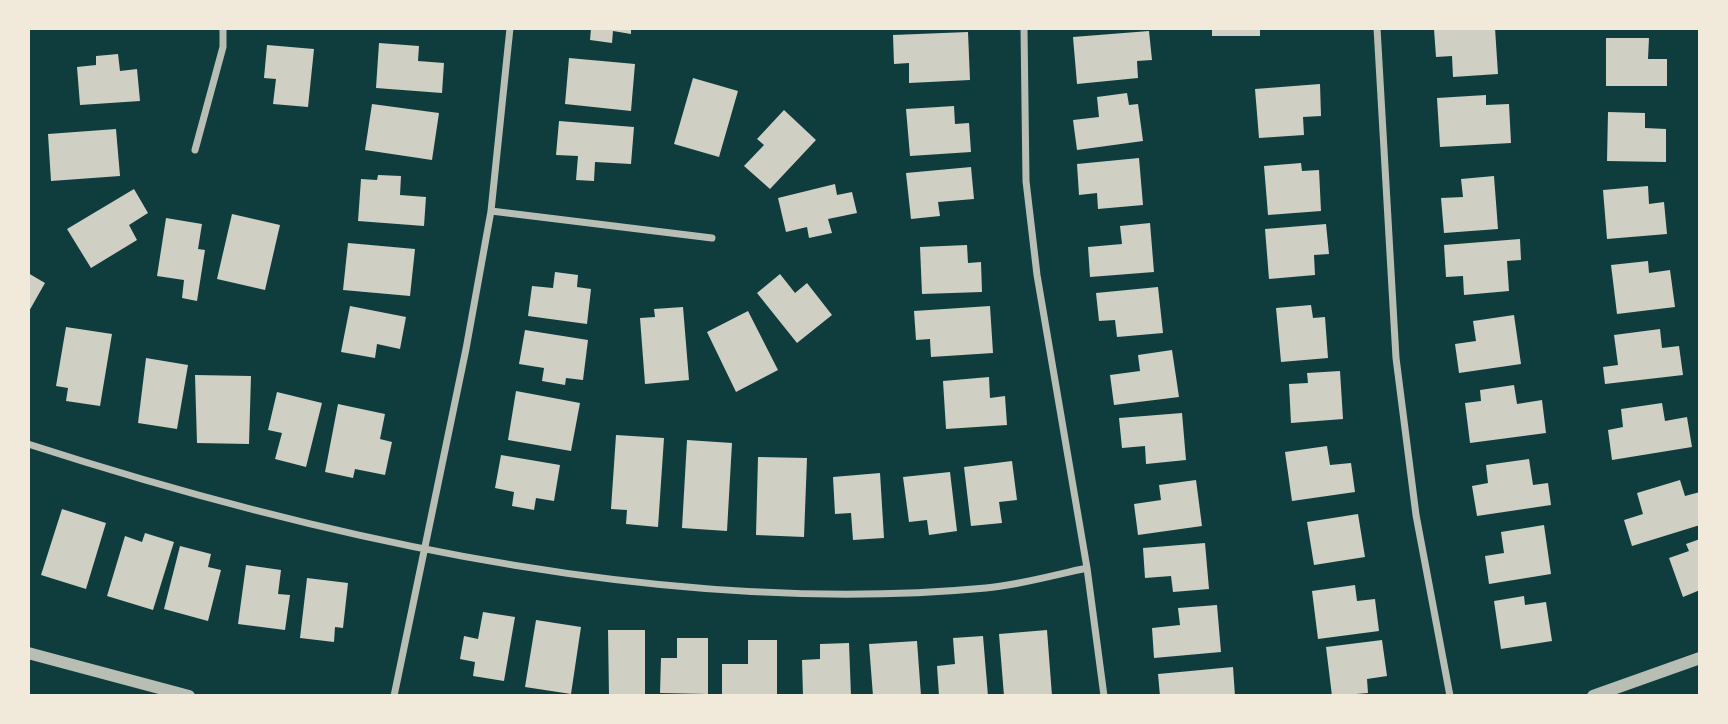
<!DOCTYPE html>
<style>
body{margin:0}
#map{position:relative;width:1728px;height:724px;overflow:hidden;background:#0f3d3e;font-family:Barlow,sans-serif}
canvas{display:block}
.frame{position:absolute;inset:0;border:30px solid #f1e9da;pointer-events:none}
</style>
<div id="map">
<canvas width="1728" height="724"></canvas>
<div class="frame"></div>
</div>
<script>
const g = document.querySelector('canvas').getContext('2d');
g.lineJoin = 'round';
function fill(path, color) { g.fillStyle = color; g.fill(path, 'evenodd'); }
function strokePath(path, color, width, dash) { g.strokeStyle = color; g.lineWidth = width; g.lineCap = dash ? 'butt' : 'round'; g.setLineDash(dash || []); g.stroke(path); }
const building = new Path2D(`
 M591 28H631V34L613 31 612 43 590 40Z
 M1212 28H1260V36H1212Z
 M1495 28 1498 74 1453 77 1452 56 1436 57 1434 29Z
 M1149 31 1152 60 1137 61 1138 78 1077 84 1073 37Z
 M968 32 970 80 909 83V63L894 64 893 35Z
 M1606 38H1649L1648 59H1667V86H1606Z
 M379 43 419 46 418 61 444 63 442 93 376 88Z
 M267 45 314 49 308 107 273 104 276 79 264 78Z
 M118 54 120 71 137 69 140 101 80 105 77 67 96 65V56Z
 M569 58 635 64 631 111 565 104Z
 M693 78 738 91 719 157 674 144Z
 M1320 84 1321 116 1303 117 1304 135 1259 138 1255 89Z
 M1127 93 1129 105 1138 104 1143 141 1077 150 1073 120 1099 117 1097 97Z
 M1486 95V105L1509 104 1511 143 1440 147 1437 98Z
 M372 104 439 113 432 160 365 150Z
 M954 106 955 124 969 123 971 152 910 156 906 109Z
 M784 110 816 140 770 189 744 166 764 145 757 139Z
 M1608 112 1645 113V128L1666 129V162L1607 161Z
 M559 121 634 127 631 164 595 162 594 181 576 180 578 156 556 155Z
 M116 129 120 176 51 181 48 134Z
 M1139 158 1143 205 1098 209 1097 193 1079 195 1077 164Z
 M1301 163 1302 171 1319 170 1321 211 1268 215 1264 166Z
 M971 167 974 199 938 202 940 216 911 219 906 173Z
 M378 175 401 176 400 195 426 197 424 226 358 221 361 179 377 180Z
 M1494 176 1498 229 1444 233 1441 198 1463 197 1461 179Z
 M835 184 837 195 852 192 857 213 828 219 832 233 809 238 807 227 786 232 778 198Z
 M1648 186 1649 204 1664 202 1667 234 1607 239 1603 190Z
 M134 189 148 213 129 225 137 240 91 268 67 229Z
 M232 214 280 225 265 290 217 279Z
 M166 218 202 224 198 249 205 250 197 301 182 298 184 280 157 276Z
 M1150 223 1154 272 1090 277 1088 247 1122 244 1120 226Z
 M1326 224 1329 254 1314 255 1315 275 1269 279 1265 229Z
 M1520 239 1521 260 1507 261 1509 291 1464 295 1463 276 1446 277 1444 245Z
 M348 243 415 249 410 296 343 290Z
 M967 245 968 263 981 262 982 292 922 294 920 247Z
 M1648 261 1649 273 1670 270 1675 307 1617 314 1611 265Z
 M555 272 578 275 577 287 591 289 587 324 528 316 532 286 553 288Z
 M28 273 45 283 28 313Z
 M780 274 795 293 807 283 832 315 797 343 757 293Z
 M1158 287 1163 333 1117 337 1115 320 1099 321 1096 293Z
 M1311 305 1313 318 1325 317 1328 358 1281 362 1276 308Z
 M350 306 406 317 400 349 377 344 375 358 341 352Z
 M990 306 993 353 931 357 930 339 916 340 914 311Z
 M683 307 689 380 645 384 640 318 655 317 654 309Z
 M748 311 778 370 736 392 707 332Z
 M1514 315 1521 364 1459 373 1455 344 1476 341 1473 321Z
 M66 327 112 334 100 406 66 401 68 388 56 386Z
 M1660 329 1662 348 1679 346 1683 375 1605 384 1603 367 1618 365 1614 335Z
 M525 330 588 340 583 380 566 378 565 385 542 381 544 368 519 364Z
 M1172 350 1179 397 1114 405 1110 375 1140 371 1138 355Z
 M146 358 188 365 177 429 138 423Z
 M1340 371 1343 419 1291 423 1289 384 1308 383 1307 373Z
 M195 375 251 376 249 444 197 443Z
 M989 377 990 398 1005 396 1007 425 946 429 943 381Z
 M1514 385 1517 404 1542 400 1546 433 1470 443 1465 403 1481 401 1480 390Z
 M516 391 580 403 571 451 508 440Z
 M277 392 322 403 306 467 275 459 282 433 268 430Z
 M1662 403 1665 421 1687 417 1692 447 1612 460 1608 430 1623 427 1621 409Z
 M338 404 385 414 380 439 392 442 385 475 355 469 353 478 325 472Z
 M1182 413 1186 460 1146 464 1145 446 1122 448 1119 418Z
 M616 435 664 438 658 527 626 524 627 510 611 509Z
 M687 440 732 443 727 531 682 528Z
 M1327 446 1330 465 1351 463 1355 492 1292 501 1285 452Z
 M501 455 560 465 554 501 536 498 534 510 512 506 514 492 495 488Z
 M758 457 807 458 804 537 756 535Z
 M1529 459 1533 485 1548 483 1551 505 1477 516 1472 486 1488 483 1486 465Z
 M1012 461 1017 500 999 502 1002 523 971 526 964 467Z
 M950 472 957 531 929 535 927 520 909 522 903 477Z
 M880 473 884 538 853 540 851 513 835 514 833 477Z
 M1196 480 1202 526 1138 535 1134 504 1161 500 1159 485Z
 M1680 480 1685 496 1700 492V525L1632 546 1624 520 1643 514 1637 493Z
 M62 509 106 523 86 589 41 575Z
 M1358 514 1365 557 1314 565 1307 522Z
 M1544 525 1551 574 1489 584 1485 556 1504 553 1501 532Z
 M145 533 174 542 153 610 107 596 125 536 142 542Z
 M1700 539V590L1683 597 1669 558 1689 551 1686 544Z
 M1205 543 1209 589 1173 592 1171 576 1145 578 1143 548Z
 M180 546 211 554 208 567 221 570 208 621 164 609Z
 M246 565 281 570 278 594 290 595 285 630 238 624Z
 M307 578 348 583 343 628 335 627 334 642 300 638Z
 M1355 585 1357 601 1375 599 1379 631 1318 639 1312 591Z
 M1524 596 1525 605 1546 602 1552 641 1501 649 1494 601Z
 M1217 605 1221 652 1154 658 1152 628 1180 625 1178 608Z
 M483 612 515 617 504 681 473 676 475 662 460 659 464 636 478 639Z
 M536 620 581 627 571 694 525 687Z
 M608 630H645V696H609Z
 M1047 630 1052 696H1004L999 634Z
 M983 636 988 696H939L937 666 955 664 953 638Z
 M677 638H708V694L660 693 661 658H677Z
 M748 640H777V696L722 695V664H748Z
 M1382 640 1387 676 1367 679 1368 693 1332 696 1326 647Z
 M917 641 921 696H873L869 644Z
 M849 643 851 696H803L802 660 820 659V644Z
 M1233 667 1235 696H1160L1158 674Z`);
const minor = new Path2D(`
 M1024 28 1026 181 1037 275 1087 568 1104 696
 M1377 28 1396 358 1416 515 1450 696
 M195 150 223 47V28
 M491 211 712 238
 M28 444C325 540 673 617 986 588 1020 585 1054 575 1087 568
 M394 696 466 349 491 211 510 28`);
const tertiary = new Path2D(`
 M28 653 189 696
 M1593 696 1700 658`);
fill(building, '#cfcfc3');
strokePath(minor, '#b8beb3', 7);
strokePath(tertiary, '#b8beb3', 12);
</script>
